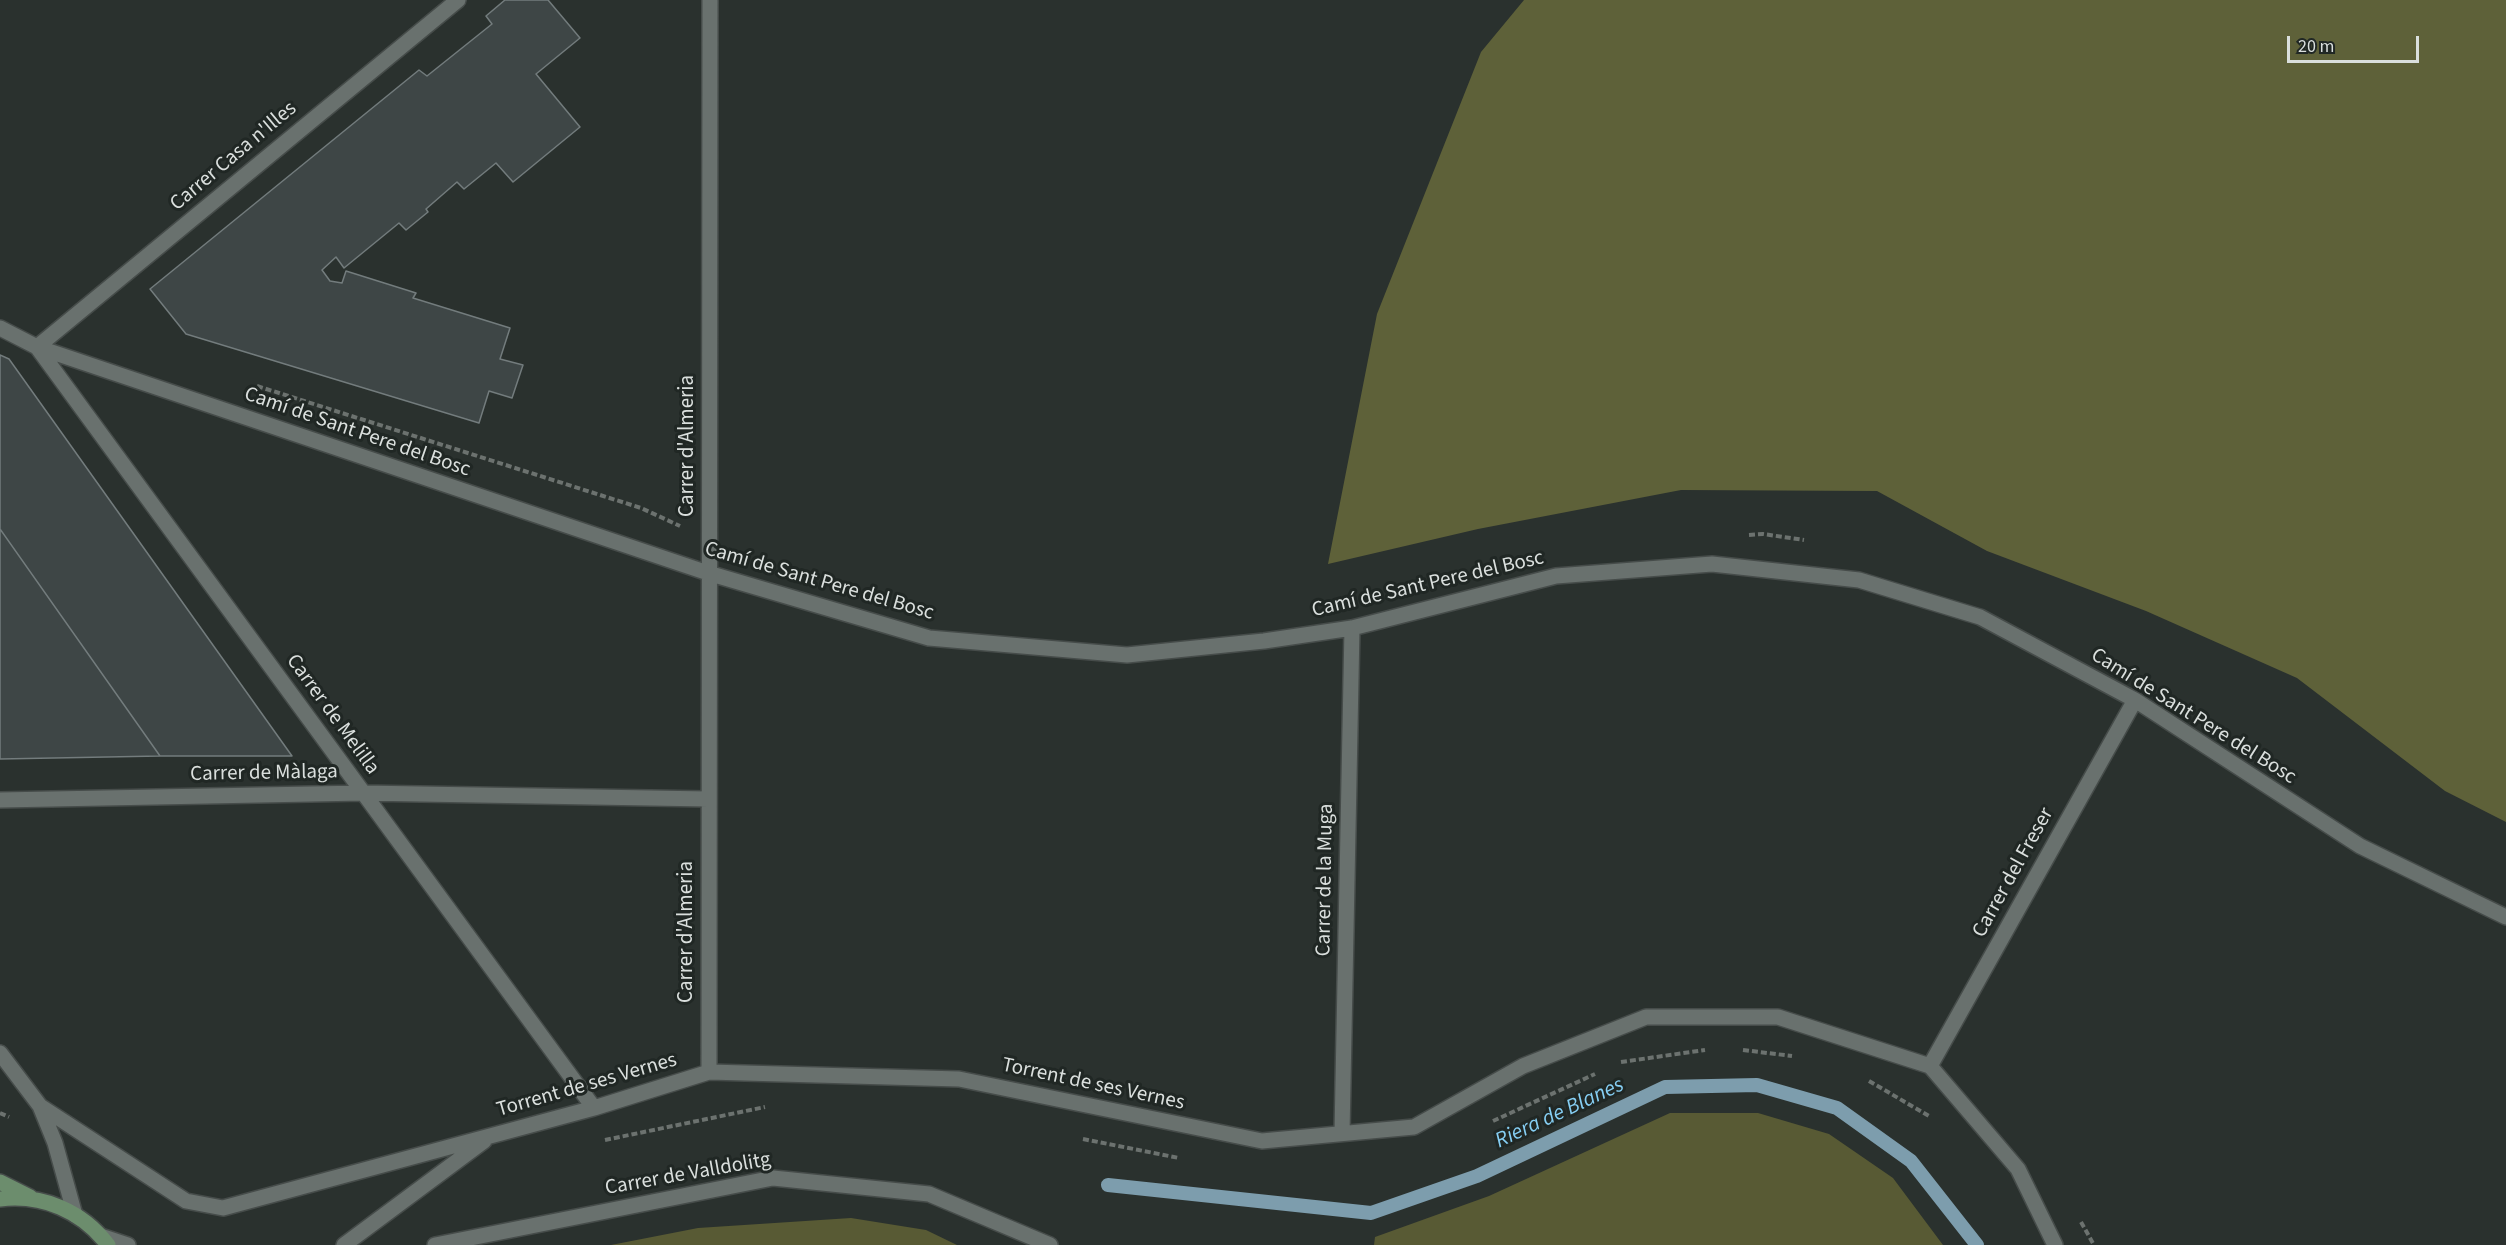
<!DOCTYPE html>
<meta charset="utf-8">
<style>
body{margin:0}
#map{position:relative;width:2506px;height:1245px;overflow:hidden;background:#2a312e;font-family:"Source Sans 3",sans-serif}
canvas{display:block}
.scale{position:absolute;left:2287px;top:36px;width:132px;height:27px;box-sizing:border-box;border:3px solid #dadfdd;border-top:0;padding-left:8px;font-size:18px;line-height:21px;white-space:nowrap;color:#dadfdd;-webkit-text-stroke:4px #202724;paint-order:stroke}
</style>
<div id="map">
<canvas width="2506" height="1245"></canvas>
<div class="scale">20 m</div>
</div>
<script>
const g = document.querySelector('canvas').getContext('2d');
g.lineJoin = 'round';
function fill(path, color) { g.fillStyle = color; g.fill(path, 'evenodd'); }
function strokePath(path, color, width, dash) { g.strokeStyle = color; g.lineWidth = width; g.lineCap = dash ? 'butt' : 'round'; g.setLineDash(dash || []); g.stroke(path); }
function write(font, color, halo, rows, align = 'center') {
  g.font = font + ' "Source Sans 3",sans-serif'; g.lineWidth = 6; g.setLineDash([]); g.textBaseline = 'middle'; g.strokeStyle = halo; g.fillStyle = color; for (const [text, x, y, turn = 0] of rows) {
    g.save(); g.translate(x, y); g.rotate((+turn || 0) * Math.PI / 180); g.textAlign = isNaN(turn) ? turn : align; if (halo) g.strokeText(text, 0, 0); g.fillText(text, 0, 0); g.restore();
  }
}
const green = new Path2D(`
 M1670 1113H1758L1829 1134 1893 1178 1943 1245H1374L1375 1237 1489 1196Z
 M851 1218 926 1230 957 1245H611L698 1228Z`);
const forest = new Path2D(`
 M1524 0H2506V822L2445 791 2297 678 2146 611 1987 551 1877 491 1681 490 1478 529 1328 564 1377 314 1481 52Z`);
const stream = new Path2D(`
 M1108 1185 1371 1213 1477 1176 1665 1087 1757 1085 1837 1108 1911 1161 1977 1245`);
const building = new Path2D(`
 M505 0H548L580 38 536 74 580 127 513 182 496 163 464 189 457 182 426 209 428 212 406 230 399 223 344 268 336 257 322 270 330 281 342 283 346 271 416 293 413 298 510 328 500 359 523 365 512 398 489 391 479 423 186 334 150 289 419 70 427 76 492 24 486 16Z
 M0 355 9 359 292 756H160L0 529Z
 M0 529 160 756 0 759Z`);
const path = new Path2D(`
 M257 386 641 508 680 526
 M1749 535 1763 534 1804 540
 M1743 1050 1792 1056
 M1621 1062 1705 1050
 M1869 1081 1929 1116
 M0 1113 9 1117
 M1493 1121 1595 1074
 M1083 1139 1179 1158
 M605 1140 765 1107
 M2081 1222 2094 1245`);
const minor = new Path2D(`
 M458 0 37 347 594 1108
 M0 328 37 347 708 573 929 638 1127 655 1264 641 1352 628 1556 576 1712 564 1859 580 1980 617 2135 700 2360 846 2506 917
 M0 800 363 793 708 799
 M0 1053 40 1106 55 1143 75 1215
 M1930 1066 2135 700
 M709 1072 710 0
 M40 1106 186 1201 223 1208 594 1108 709 1072 959 1079 1262 1141 1414 1127 1523 1066 1646 1017H1778L1930 1066 2018 1169 2055 1245
 M1342 1133 1352 628
 M101 1236 128 1245
 M344 1245 484 1141
 M435 1245 773 1178 929 1194 1050 1245`);
const secondary = new Path2D(`
 M0 1182 30 1197
 M0 1199C43 1194 82 1211 108 1245`);
const streetNames = [
 ["Carrer Casa n'Illes",234,157,-40],
 ["Camí de Sant Pere del Bosc",357,433,19],
 ["Carrer d'Almeria",688,446,-90],
 ["Camí de Sant Pere del Bosc",819,582,16],
 ["Camí de Sant Pere del Bosc",1428,585,-13],
 ["Carrer de Melilla",332,715,54],
 ["Camí de Sant Pere del Bosc",2193,717,32],
 ["Carrer de Màlaga",264,774,-1],
 ["Carrer del Freser",2014,873,-61],
 ["Carrer de la Muga",1326,880,-89],
 ["Carrer d'Almeria",687,932,-90],
 ["Torrent de ses Vernes",1093,1085,12],
 ["Torrent de ses Vernes",587,1086,-16],
 ["Carrer de Valldolitg",688,1175,-10]
];
const waterNames = [
 ["Riera de Blanes",1560,1114,-25]
];
fill(green, '#585a34');
fill(forest, '#5e6139');
strokePath(stream, '#7d9dad', 14);
fill(building, '#3e4646');
strokePath(building, '#737c7d', 1.5);
strokePath(minor, '#464c4a', 18);
strokePath(secondary, '#464c4a', 18);
strokePath(path, '#6c726f', 4, [6, 3]);
strokePath(minor, '#69716e', 15);
strokePath(secondary, '#6c8d6d', 15);
write('21px', '#dadfdd', '#202724', streetNames);
write('italic 22px', '#86cff4', '#202724', waterNames);
</script>
